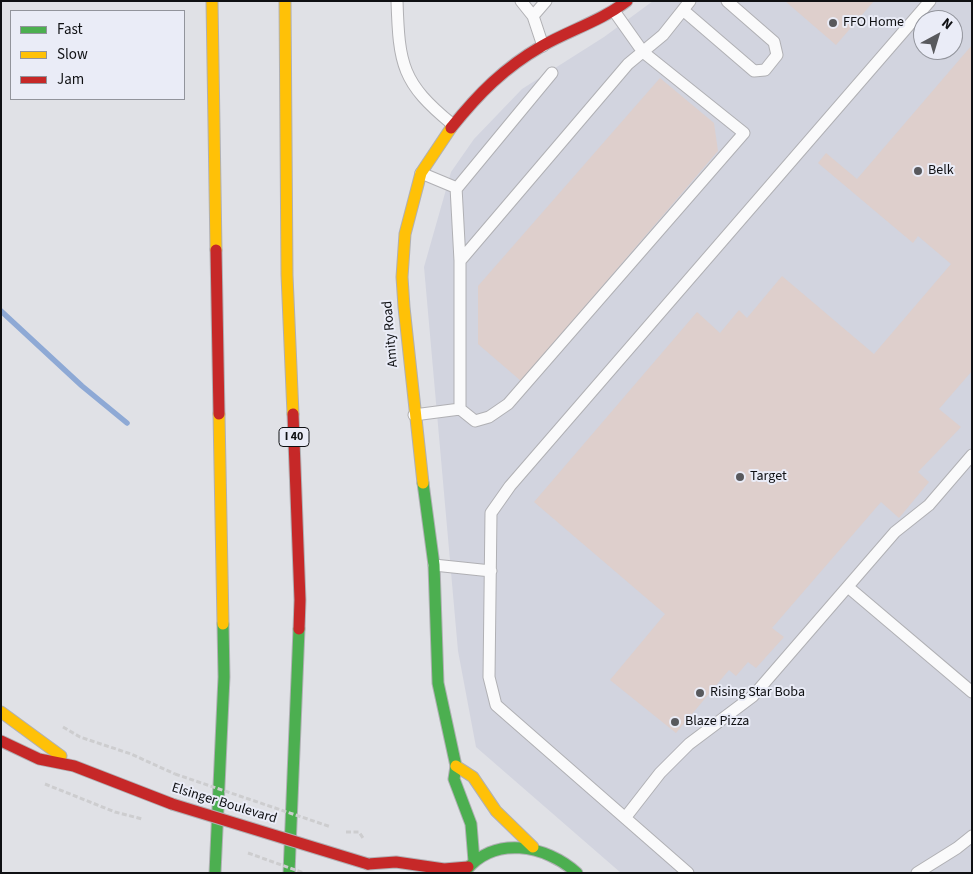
<!DOCTYPE html>
<style>
body{margin:0}
#map{position:relative;width:973px;height:874px;overflow:hidden;background:#e0e1e6;font-family:"Source Sans 3",sans-serif}
canvas{display:block}
.frame{position:absolute;inset:0;border:2px solid #0f1013;pointer-events:none}
.legend{position:absolute;left:10px;top:10px;width:175px;height:90px;box-sizing:border-box;background:#eaecf7;border:1px solid #92949c;margin:0;padding:6px 9px;list-style:none;font-size:15px;color:#0f1013}
.legend li{display:flex;align-items:center;gap:10px;height:25px}
.legend b{width:25px;border:1px solid #92949c}
.north{position:absolute;left:913px;top:10px;width:50px;height:50px;box-sizing:border-box;background:#eaecf7;border:1px solid #92949c;border-radius:50%;rotate:39deg;font-size:14px;font-weight:700;line-height:20px;text-align:center;color:#0f1013}
.north::after{content:'';display:block;margin:auto;width:18px;height:22px;background:#58595d;clip-path:polygon(50% 0,100% 100%,50% 72%,0 100%)}
</style>
<div id="map">
<canvas width="973" height="874"></canvas>
<div class="frame"></div>
<ul class="legend">
<li><b style="height:6px;background:#4caf50"></b>Fast</li>
<li><b style="height:6px;background:#ffc107"></b>Slow</li>
<li><b style="height:6px;background:#c62828"></b>Jam</li>
</ul>
<div class="north">N</div>
</div>
<script>
const g = document.querySelector('canvas').getContext('2d');
g.lineJoin = 'round';
function fill(path, color) { g.fillStyle = color; g.fill(path, 'evenodd'); }
function strokePath(path, color, width, dash) { g.strokeStyle = color; g.lineWidth = width; g.lineCap = dash ? 'butt' : 'round'; g.setLineDash(dash || []); g.stroke(path); }
function write(font, color, halo, rows, align = 'center') {
  g.font = font + ' "Source Sans 3",sans-serif'; g.lineWidth = 4; g.setLineDash([]); g.textBaseline = 'middle'; g.strokeStyle = halo; g.fillStyle = color; for (const [text, x, y, turn = 0] of rows) {
    g.save(); g.translate(x, y); g.rotate((+turn || 0) * Math.PI / 180); g.textAlign = isNaN(turn) ? turn : align; if (halo) g.strokeText(text, 0, 0); g.fillText(text, 0, 0); g.restore();
  }
}
const built = new Path2D(`
 M653 1H972V873H621L476 747 458 651 424 267 451 172 474 139 522 89 604 37ZM923 20H953V50H923Z`);
const stream = new Path2D(`
 M1 311 82 386 127 423`);
const building = new Path2D(`
 M785 1H874L836 45Z
 M972 45V371L939 409 961 427 918 472 929 482 899 518 881 502 772 628 784 637 756 668 748 662 736 676 729 670 676 733 610 680 665 614 534 502 697 312 720 333 739 310 747 318 782 276 874 354 951 264 918 236 913 243 818 163 826 153 857 179Z
 M660 78 714 123 718 151 521 381 478 344V286Z`);
const path = new Path2D(`
 M63 727 80 737 131 754 175 774
 M45 784 115 812 142 819
 M346 832H359L363 838`);
const lane = new Path2D(`
 M397 1C399 65 402 83 452 124
 M521 1 533 16 543 46
 M683 10 754 71 765 70 777 55 774 42 727 1
 M614 11 643 52 744 133 508 404 489 417 475 421 460 409V261L628 64 663 35 690 1
 M533 16 546 1
 M421 173 457 188 552 73
 M456 187 460 261
 M414 415 460 409
 M434 565 491 571
 M848 587 972 692
 M625 818 660 773 689 744 753 696 895 532 929 505 972 455
 M688 873 496 705 489 677 491 513 510 486 930 1
 M917 873 957 848 972 836`);
const fast = new Path2D(`
 M423 483 434 565 438 683 456 766 454 779 471 824 474 861
 M215 873 224 677 223 624
 M289 873 299 629
 M464 873C493 834 546 845 577 873`);
const slow = new Path2D(`
 M212 1 216 250
 M285 1 287 275 293 414
 M219 414 223 624
 M423 483 404 307 402 277 405 234 421 173 451 128
 M1 712 61 756
 M456 766 473 777 496 811 533 847`);
const jam = new Path2D(`
 M451 128C479 93 504 68 542 46 570 30 601 21 627 1
 M216 250 219 414
 M293 414 300 600 299 629
 M1 741 39 759 74 766 172 804
 M368 864 396 862 444 869 468 867`);
const pathBridge = new Path2D(`
 M175 774 331 827
 M248 853 304 873`);
const jamBridge = new Path2D(`
 M172 804 368 864`);
const markers = [
 [833,23,5,"#58595d"],
 [918,171,5,"#58595d"],
 [740,477,5,"#58595d"],
 [700,693,5,"#58595d"],
 [675,722,5,"#58595d"]
];
const shields = [
 [294,437,30]
];
const shieldNames = [
 ["I 40",294,437]
];
const poiNames = [
 ["FFO Home",843,23],
 ["Belk",928,171],
 ["Target",750,477],
 ["Rising Star Boba",710,693],
 ["Blaze Pizza",685,722]
];
const streetNames = [
 ["Amity Road",391,334,-95],
 ["Elsinger Boulevard",224,804,17]
];
fill(built, '#d2d4df');
strokePath(stream, '#8ea9d5', 5.5);
fill(building, '#decfcc');
strokePath(lane, '#b0b0b4', 13);
strokePath(fast, '#b0b0b4', 13);
strokePath(slow, '#b0b0b4', 13);
strokePath(jam, '#b0b0b4', 13);
strokePath(path, '#cdcdcf', 3, [5, 2.5]);
strokePath(lane, '#fafafb', 11);
strokePath(fast, '#4caf50', 11);
strokePath(slow, '#ffc107', 11);
strokePath(jam, '#c62828', 11);
strokePath(jamBridge, '#b0b0b4', 13, []);
strokePath(pathBridge, '#cdcdcf', 3, [5, 2.5]);
strokePath(jamBridge, '#c62828', 11);
for (const [x, y, r, color] of markers) { const dot = new Path2D(); dot.arc(x, y, r, 0, 2 * Math.PI); g.fillStyle = color; g.fill(dot); strokePath(dot, '#eaecf7', 2); }
for (const [x, y, w] of shields) { const box = new Path2D(); box.roundRect(x - w / 2, y - 9.5, w, 19, 4); g.fillStyle = '#eaecf7'; g.fill(box); strokePath(box, '#0f1013', 1); }
write('bold 12px', '#0f1013', null, shieldNames);
write('14px', '#0f1013', '#eaecf7', poiNames, 'left');
write('14px', '#0f1013', '#eaecf7', streetNames);
</script>
